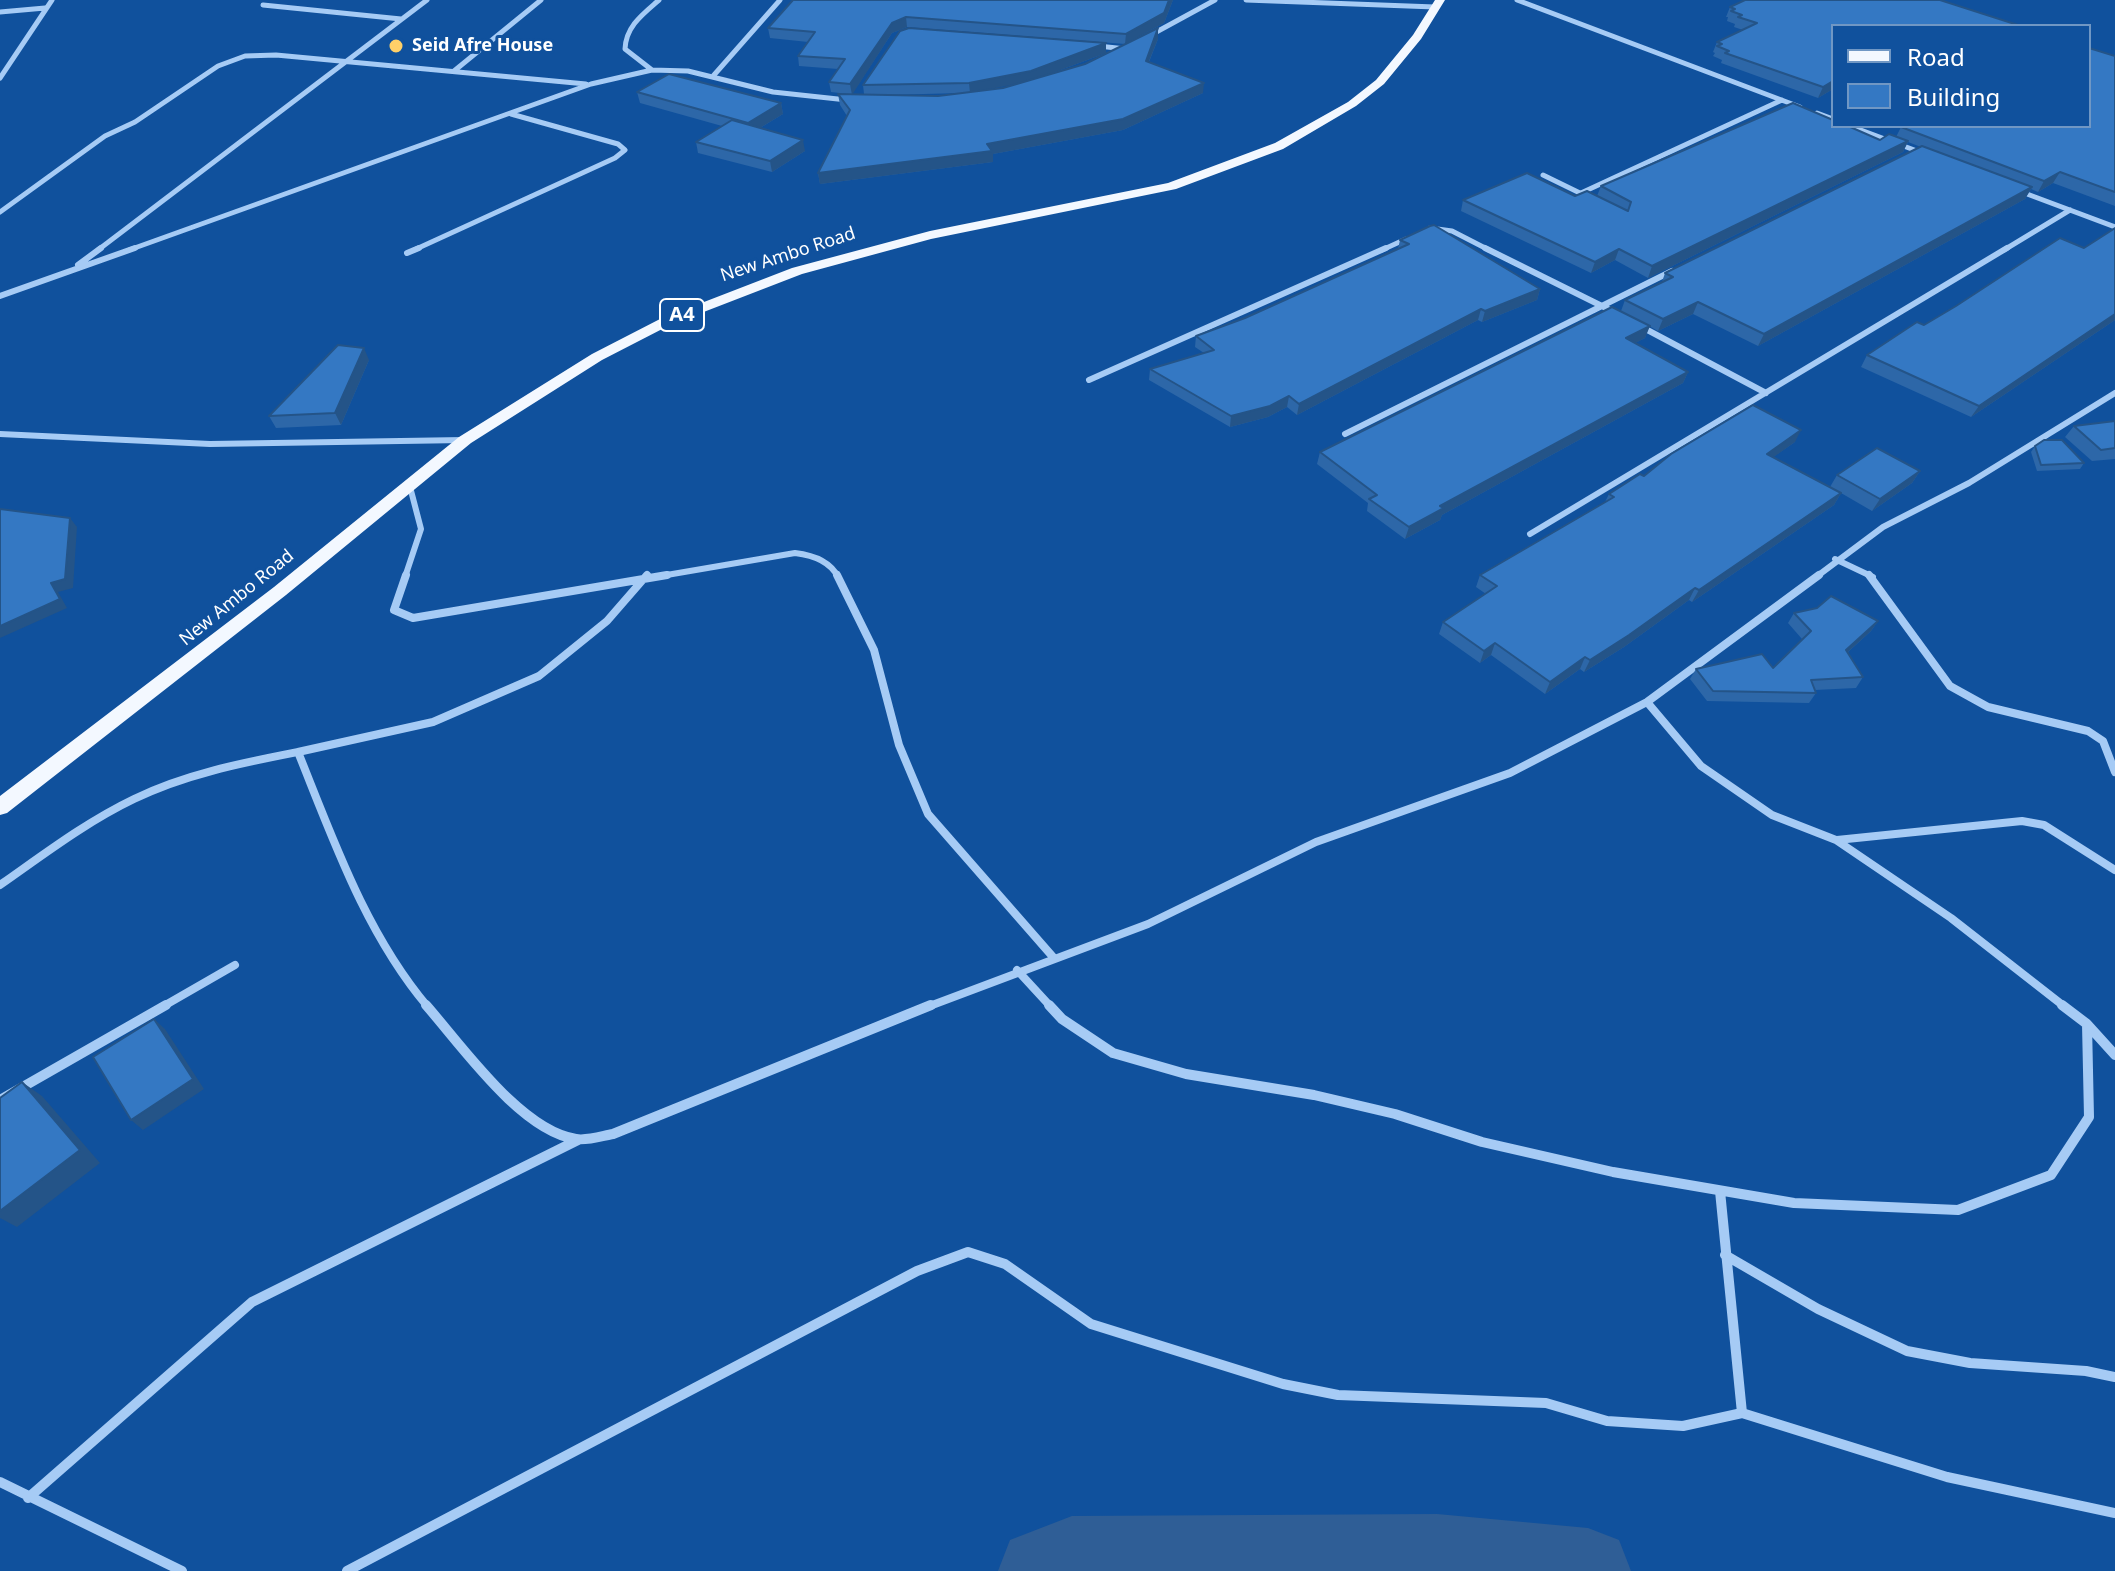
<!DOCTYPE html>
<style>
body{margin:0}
#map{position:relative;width:2115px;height:1571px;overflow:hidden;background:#10519d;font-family:"Noto Sans",sans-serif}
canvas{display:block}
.legend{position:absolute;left:1831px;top:24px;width:260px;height:104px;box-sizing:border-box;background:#10519d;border:2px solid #7097c4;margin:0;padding:10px 14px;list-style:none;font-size:24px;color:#fff}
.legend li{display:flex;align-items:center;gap:16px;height:40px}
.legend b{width:40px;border:2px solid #7097c4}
</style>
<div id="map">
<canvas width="2115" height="1571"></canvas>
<ul class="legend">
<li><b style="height:10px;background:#f3f8ff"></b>Road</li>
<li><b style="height:22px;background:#3478c3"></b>Building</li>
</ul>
</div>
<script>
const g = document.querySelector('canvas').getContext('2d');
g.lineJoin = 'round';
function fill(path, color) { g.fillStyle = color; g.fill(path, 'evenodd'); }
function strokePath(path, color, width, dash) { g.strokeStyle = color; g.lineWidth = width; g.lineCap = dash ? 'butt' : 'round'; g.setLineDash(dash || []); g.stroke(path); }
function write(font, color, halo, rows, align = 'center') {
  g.font = font + ' "Noto Sans",sans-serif'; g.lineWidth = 6; g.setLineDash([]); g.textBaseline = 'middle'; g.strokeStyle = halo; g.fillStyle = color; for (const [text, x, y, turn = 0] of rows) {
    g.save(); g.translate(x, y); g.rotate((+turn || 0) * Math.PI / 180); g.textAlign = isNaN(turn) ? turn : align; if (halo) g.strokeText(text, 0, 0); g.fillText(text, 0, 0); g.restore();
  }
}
const river = new Path2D(`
 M1437 1514 1588 1528 1619 1540 1631 1571H998L1010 1540 1072 1516Z`);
const streetFar3 = new Path2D(`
 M1246 0 1435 7
 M1517 0 1800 107
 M263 5 401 19
 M0 12 45 8
 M1149 36 1215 0
 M1098 46 1126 49
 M652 70 625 49C626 26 643 14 659 0
 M454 71 541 0
 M714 75 780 0
 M0 78 52 0
 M1817 113 1833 119
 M1850 126 1925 154
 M1543 175 1584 195
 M2019 191 2115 227
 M1581 193 1782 100
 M0 212 105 136 135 122 218 66 245 56 276 55 586 84
 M1430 228 1452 231 1489 250
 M98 250 427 0
 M129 250 591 84 652 70 688 71 773 92 847 100
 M414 250 615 158 625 150 618 144 511 114
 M1382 250 1406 239
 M2004 250 2070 210`);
const streetFar2 = new Path2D(`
 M1485 248 1616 313
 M407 253 419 248
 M78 265 101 248
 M0 296 135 248
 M1638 325 1766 393
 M1089 380 1386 248
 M0 434 210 444 464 440
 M1345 434 1672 271
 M1530 534 2007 248
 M1835 559 1873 577
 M405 577 421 529 409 483
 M655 577 795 553C812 555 830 561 838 577
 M1816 577 1883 527 1969 483 2115 393`);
const streetFar1 = new Path2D(`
 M406 575 394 610 413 618 667 575
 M837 575 874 650 899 745 928 814 1053 957
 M1869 575 1950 686 1988 707 2088 731 2103 741 2115 772
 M1647 702 1701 766 1772 815 1836 840 1951 918 2065 1007
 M298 752 433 722 539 676 607 621 647 575
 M1837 840 2022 821 2044 825 2115 870
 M0 885C43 855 86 822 134 799 185 774 242 763 298 752 333 839 366 934 428 1007
 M1017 970 1051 1007
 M162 1007 235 965
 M927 1007 1148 924 1316 842 1510 773 1647 702 1819 575`);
const street = new Path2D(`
 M426 1005C462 1046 521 1131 576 1139 587 1141 602 1136 613 1134L931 1005
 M1049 1005 1062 1019 1113 1053 1186 1074 1314 1095 1395 1114 1482 1142 1613 1172 1794 1203 1958 1210 2051 1175 2089 1117 2087 1024 2062 1005
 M2087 1024 2115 1055
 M0 1100 166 1005
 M1720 1191 1742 1413
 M1725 1255 1818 1309 1907 1351 1970 1363 2086 1371 2115 1377
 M0 1482 182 1571
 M28 1498 252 1302 578 1140
 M347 1571 917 1271 968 1252 1005 1264 1091 1324 1283 1384 1338 1395 1546 1403 1607 1421 1683 1426 1742 1413 1947 1477 2115 1513`);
const primary = new Path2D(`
 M1435 0H1445L1421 39 1384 84 1356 106 1283 149 1176 189 931 239 802 274 670 325 602 360 471 443 286 595 7 813 0 815V796L274 587 459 437 592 354 660 319 792 268 930 231 1168 183 1275 143 1348 102 1376 80 1413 35Z`);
const wall = new Path2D(`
 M793 0H1173L1164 23 1125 44 907 27 892 33 852 94H864L863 85 1106 53 1047 75 1085 64 1158 28V39L1149 62 1203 93 1123 130 993 154V162L820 184 818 173 847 116 840 105 838 94H848L831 92 829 82 838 69 799 66 798 56 808 42 770 38 768 28ZM1018 83 1003 88 980 91ZM962 93 938 96 886 95Z
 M1730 7 1833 26V89L1818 98 1721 63 1722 60 1713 56 1715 53 1713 52 1717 42 1743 30 1734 27 1735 24 1727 21 1728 17H1726Z
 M2115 56V206L2053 183 2038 192 2031 189 2025 199 1758 346 1693 314 1658 331 1649 326 1645 338 1635 343 1688 372 1683 383 1442 515 1440 520 1405 539 1367 511 1368 503 1317 464 1320 452 1621 311 1625 300 1662 282 1665 273 1921 147 1908 142 1903 152 1648 278 1615 260 1591 273 1461 211 1463 200 1597 196 1601 186 1896 137 1901 127Z
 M637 92 781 103 783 114 760 128 805 151 772 172 698 153 696 142 722 126 640 103Z
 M2115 228V320L1971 417 1861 367 1867 355 1924 325 2084 248Z
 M1400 240 1540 289 1537 300 1482 322 1478 320 1297 415 1287 407 1268 417 1230 427 1149 380 1150 369 1204 353 1195 347 1196 336 1245 318 1398 249Z
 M369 360 341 425 276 428 269 416Z
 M2115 421V459L2092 461 2065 437 2074 426Z
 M1795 442 1773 457 1830 487 1837 475 1920 471 1912 483 1872 511 1841 493 1834 505 1692 602 1689 600 1624 647 1584 672 1580 669 1545 694 1491 655 1480 663 1439 634 1443 622 1486 594 1476 587 1480 575 1605 502 1609 494 1644 476Z
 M2035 446 2084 463 2080 469 2037 471 2031 452Z
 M1794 613 1878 621 1871 631 1848 652 1863 677 1856 688 1815 690 1816 693 1809 703 1707 701 1690 679 1696 669 1773 668 1802 639 1788 623Z`);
const shadedWall = new Path2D(`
 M1169 0H1173L1164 23 1125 44 1126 34Z
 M906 17 907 27 892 33 852 95 850 84 892 23Z
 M1158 28V39L1145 71 1146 61Z
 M1106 43V53L1031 81 970 93 969 83Z
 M1833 81V89L1818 98 1823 87Z
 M1204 83 1203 93 1123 130 993 154V162L820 184 818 173 987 144Z
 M781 103 783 114 750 134 748 123Z
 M803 140 805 151 772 172 770 161Z
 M1908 141 1903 152 1648 278 1652 266Z
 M2060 172 2053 183 2038 192 2044 181Z
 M2032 187 2025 199 1758 346 1764 334Z
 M1619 249 1615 260 1591 273 1595 262Z
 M1540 289 1537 300 1482 322 1485 311Z
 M1698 302 1693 314 1658 331 1663 319Z
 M1481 309 1478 320 1297 415 1299 404Z
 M2115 314V320L1971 417 1979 406Z
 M1650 326 1645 338 1622 350 1626 338Z
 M364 348 369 360 341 425 335 413Z
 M1688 372 1683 383 1442 515 1440 520 1405 539 1409 527 1440 506Z
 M1289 396 1287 407 1268 417 1230 427 1231 416Z
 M1801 430 1795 442 1761 466 1767 454Z
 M1920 471 1912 483 1872 511 1880 499Z
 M1841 493 1834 505 1692 602 1699 590Z
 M70 518 77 527 73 588 58 592 67 608 0 638V626L51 583Z
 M1695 588 1689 600 1624 647 1584 672 1590 660Z
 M1878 621 1871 631 1839 660 1846 650Z
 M1495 643 1491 655 1480 663 1484 651Z
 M1585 657 1580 669 1545 694 1550 682Z
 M154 1019 165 1029 204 1089 143 1130 131 1120Z
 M22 1082 42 1096 100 1163 17 1227 0 1218V1211Z`);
const building = new Path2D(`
 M793 0H1169L1164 13 1126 34 906 17 892 23 850 84 829 82 845 59 798 56 815 32 768 28Z
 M1745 0H1940L2021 26H1833V81L1823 87 1725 53 1729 51 1717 46 1722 44 1717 42 1757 23 1738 17 1742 15 1731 11 1735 9 1730 7Z
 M909 28 1106 43 1031 71 969 83 863 85 900 31Z
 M1158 28 1146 61 1204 83 1123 119 987 144 992 151 818 173 850 110 838 94 938 96 1003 88 1085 64Z
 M2089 48 2115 56V192L2060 172 2044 181 1901 127 1903 126H2089Z
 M669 74 781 103 748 123 637 92Z
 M1793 103 1833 120V126H1848L1880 140 1889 134 1908 141 1652 266 1619 249 1595 262 1463 200 1527 173 1575 196 1587 191 1628 211 1631 202 1601 186Z
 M732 120 803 140 770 161 696 142Z
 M1922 146 2032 187 1764 334 1698 302 1663 319 1625 300 1673 277 1665 273Z
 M1434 225 1540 289 1485 311 1481 309 1299 404 1289 396 1270 406 1231 416 1150 369 1214 350 1196 336 1245 318 1409 244 1400 240 1430 226Z
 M2115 228V314L1979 406 1867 355 1917 322 1924 325 1956 306 2060 238 2084 248Z
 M1612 307 1650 326 1626 338 1688 372 1440 506 1444 508 1409 527 1369 499 1377 495 1320 452Z
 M338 345 364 348 335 413 269 416Z
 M1753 405 1801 430 1767 454 1841 493 1699 590 1695 588 1629 635 1590 660 1585 657 1550 682 1495 643 1484 651 1443 622 1497 586 1480 575 1614 497 1609 494 1640 474 1644 476 1671 454Z
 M2115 421V448L2101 450 2074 426Z
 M2044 440H2062L2084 463 2041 465 2035 446Z
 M1877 448 1920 471 1880 499 1837 475Z
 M0 509 70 518 65 579 51 583 60 599 0 626Z
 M1831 596 1878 621 1846 650 1863 677 1811 680 1816 693 1713 691 1696 669 1762 654 1773 668 1811 631 1794 613 1817 608Z
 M154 1019 193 1079 131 1120 93 1057Z
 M22 1082 80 1150 0 1211V1098Z`);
const markers = [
 [396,46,8,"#ffd069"]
];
const farPoinames = [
 ["Seid Afre House",412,46]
];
const farStreetnames = [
 ["New Ambo Road",788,255,-18],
 ["New Ambo Road",237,598,-39]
];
const shields = [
 [682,315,44]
];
const shieldNames = [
 ["A4",682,315]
];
fill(river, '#2f5e96');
strokePath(streetFar3, '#a6cbf5', 5);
strokePath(streetFar2, '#a6cbf5', 6);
strokePath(streetFar1, '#a6cbf5', 8);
strokePath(street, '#a6cbf5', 10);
fill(primary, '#f3f8ff');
fill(wall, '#2d67a8');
fill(shadedWall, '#245488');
fill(building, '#3478c3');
strokePath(building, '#245488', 2);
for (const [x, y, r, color] of markers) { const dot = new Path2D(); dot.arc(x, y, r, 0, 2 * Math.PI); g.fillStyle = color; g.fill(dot); strokePath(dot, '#10519d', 3); }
write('bold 18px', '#fff', '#10519d', farPoinames, 'left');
write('18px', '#fff', '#10519d', farStreetnames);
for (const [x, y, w] of shields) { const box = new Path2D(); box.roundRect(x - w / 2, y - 16, w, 32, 6); g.fillStyle = '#10519d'; g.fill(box); strokePath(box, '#fff', 2); }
write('bold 20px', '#fff', null, shieldNames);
</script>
